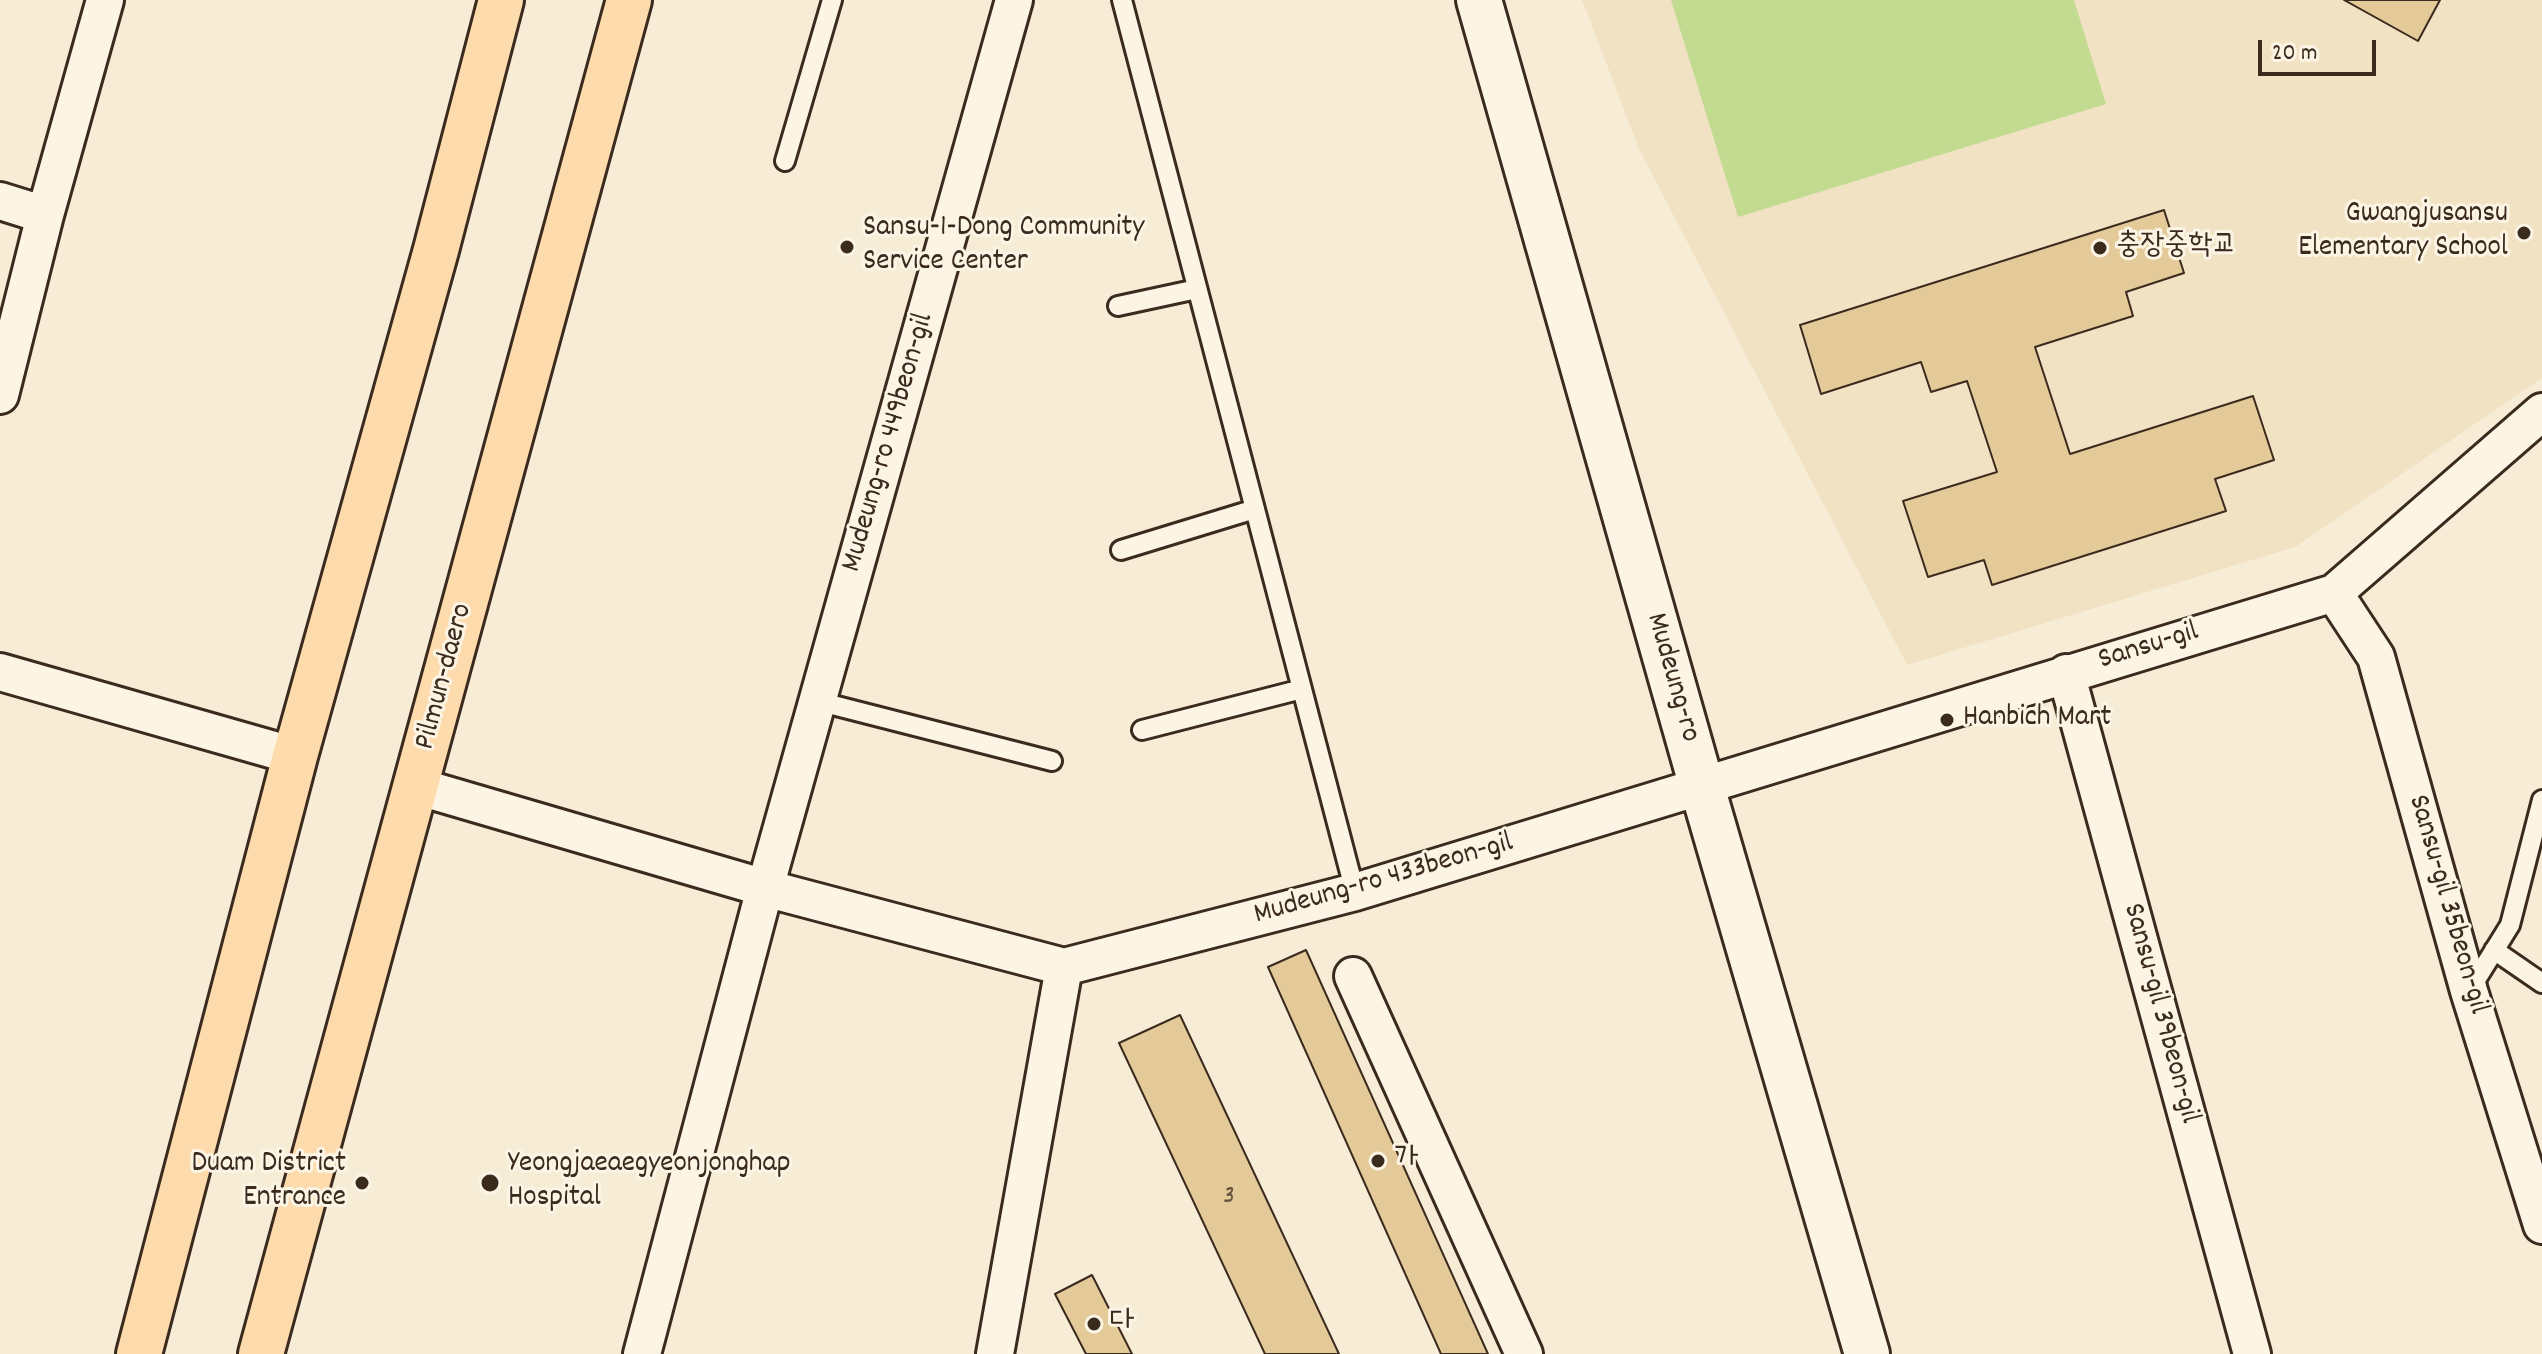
<!DOCTYPE html>
<meta charset="utf-8">
<style>
body{margin:0}
#map{position:relative;width:2542px;height:1354px;overflow:hidden;background:#f7ecd6;font-family:Dekko,sans-serif}
canvas{display:block}
.scale{position:absolute;left:2258px;top:40px;width:118px;height:36px;box-sizing:border-box;border:4px solid #3b2a1e;border-top:0;padding-left:10px;font-size:24px;line-height:28px;white-space:nowrap;color:#3b2a1e;-webkit-text-stroke:6px #fcf5e5;paint-order:stroke}
</style>
<div id="map">
<canvas width="2542" height="1354"></canvas>
<div class="scale">20 m</div>
</div>
<script>
const g = document.querySelector('canvas').getContext('2d');
g.lineJoin = 'round';
function fill(path, color) { g.fillStyle = color; g.fill(path, 'evenodd'); }
function strokePath(path, color, width, dash) { g.strokeStyle = color; g.lineWidth = width; g.lineCap = dash ? 'butt' : 'round'; g.setLineDash(dash || []); g.stroke(path); }
function write(font, color, halo, rows, align = 'center') {
  g.font = font + ' Dekko,"Poor Story",sans-serif'; g.lineWidth = 6; g.setLineDash([]); g.textBaseline = 'middle'; g.strokeStyle = halo; g.fillStyle = color; for (const [text, x, y, turn = 0] of rows) {
    g.save(); g.translate(x, y); g.rotate((+turn || 0) * Math.PI / 180); g.textAlign = isNaN(turn) ? turn : align; if (halo) g.strokeText(text, 0, 0); g.fillText(text, 0, 0); g.restore();
  }
}
const built = new Path2D(`
 M1582 0H2542V378L2295 547 1907 665 1639 149Z`);
const green = new Path2D(`
 M1671 0H2074L2106 104 1738 217Z`);
const building = new Path2D(`
 M2344 0H2440L2418 41Z
 M2164 210 2184 273 2126 292 2133 316 2035 347 2070 454 2253 396 2274 460 2215 479 2226 511 1992 585 1984 560 1928 577 1903 501 1997 472 1967 381 1931 392 1921 362 1821 394 1800 325Z
 M1306 950 1488 1354H1441L1268 967Z
 M1180 1015 1339 1354H1265L1119 1043Z
 M1092 1275 1132 1354H1086L1055 1294Z`);
const lane = new Path2D(`
 M1122 0 1355 892
 M785 161 832 0
 M1118 306 1197 289
 M1121 550 1255 509
 M817 701 1052 761
 M1142 730 1302 689
 M2494 950 2542 983
 M2469 991 2510 925 2542 800`);
const street = new Path2D(`
 M0 201 45 215
 M0 395 45 215 105 0
 M2334 593 2376 657 2469 991 2542 1225
 M0 672 295 756
 M2066 673 2252 1354
 M416 786 765 888 1064 967 1355 892 2334 593 2542 412
 M1353 976 1524 1354
 M642 1354 765 888 1014 0
 M995 1354 1064 967`);
const secondary = new Path2D(`
 M1479 0 1702 787 1867 1354`);
const primary = new Path2D(`
 M139 1354 295 756 436 250 501 0
 M261 1354 629 0`);
const markers = [
 [2524,233,8,"#3b2a1e"],
 [847,247,8,"#3b2a1e"],
 [2100,248,8,"#3b2a1e"],
 [1947,720,8,"#3b2a1e"],
 [1378,1161,8,"#3b2a1e"],
 [362,1183,8,"#3b2a1e"],
 [490,1183,10,"#3b2a1e"],
 [1094,1324,8,"#3b2a1e"]
];
const numberNames = [
 ["3",1229,1198]
];
const poiNames = [
 ["Gwangjusansu",2508,216,"right"],
 ["Elementary School",2508,250,"right"],
 ["Sansu-1-Dong Community",863,230],
 ["Service Center",863,264],
 ["충장중학교",2116,248],
 ["Hanbich Mart",1963,720],
 ["가",1394,1161],
 ["Duam District",346,1166,"right"],
 ["Entrance",346,1200,"right"],
 ["Yeongjaeaegyeonjonghap",508,1166],
 ["Hospital",508,1200],
 ["다",1110,1324]
];
const streetNames = [
 ["Mudeung-ro 449beon-gil",890,443,-74],
 ["Sansu-gil",2149,648,-17],
 ["Pilmun-daero",446,677,-75],
 ["Mudeung-ro",1671,678,74],
 ["Mudeung-ro 433beon-gil",1384,881,-16],
 ["Sansu-gil 35beon-gil",2446,905,74],
 ["Sansu-gil 39beon-gil",2159,1014,75]
];
fill(built, '#f1e2c4');
fill(green, '#c2db91');
fill(building, '#e4ca99');
strokePath(building, '#3b2a1e', 2);
strokePath(lane, '#3b2a1e', 24);
strokePath(street, '#3b2a1e', 42);
strokePath(secondary, '#3b2a1e', 50);
strokePath(primary, '#3b2a1e', 50);
strokePath(lane, '#fcf5e5', 18);
strokePath(street, '#fcf5e5', 36);
strokePath(secondary, '#fcf5e5', 44);
strokePath(primary, '#fedbac', 44);
for (const [x, y, r, color] of markers) { const dot = new Path2D(); dot.arc(x, y, r, 0, 2 * Math.PI); g.fillStyle = color; g.fill(dot); strokePath(dot, '#fcf5e5', 3); }
write('26px', '#65523d', null, numberNames);
write('30px', '#3b2a1e', '#fcf5e5', poiNames, 'left');
write('30px', '#3b2a1e', '#fcf5e5', streetNames);
</script>
